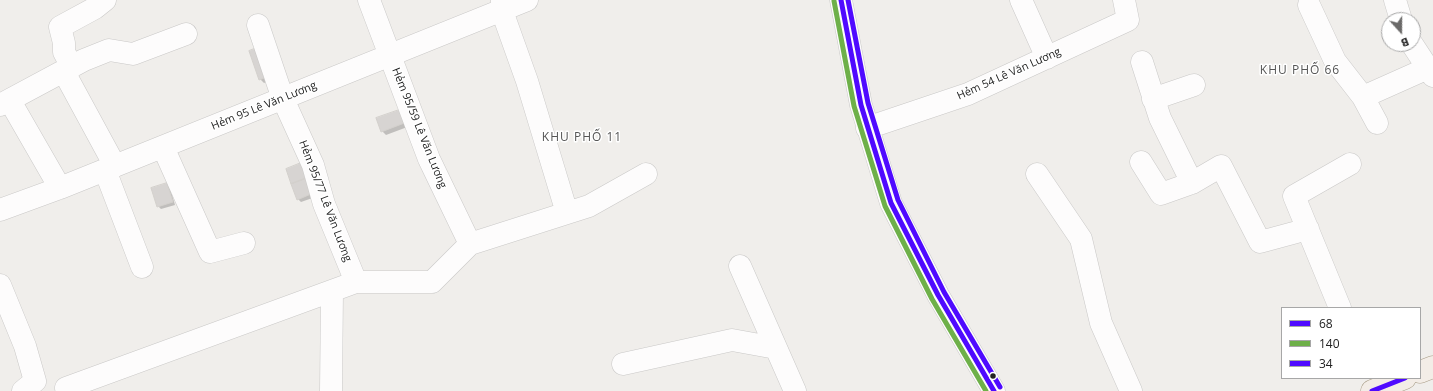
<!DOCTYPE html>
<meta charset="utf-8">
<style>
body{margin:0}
#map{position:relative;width:1433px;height:391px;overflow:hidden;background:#f0eeeb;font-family:"Open Sans",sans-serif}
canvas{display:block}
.legend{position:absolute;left:1281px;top:307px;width:140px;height:72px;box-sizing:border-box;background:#fff;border:1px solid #a7a7a7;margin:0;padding:5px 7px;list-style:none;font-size:12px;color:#222}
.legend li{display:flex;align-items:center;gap:8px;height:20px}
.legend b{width:20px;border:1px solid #a7a7a7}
.north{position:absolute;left:1381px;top:12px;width:40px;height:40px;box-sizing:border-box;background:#fff;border:1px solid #a7a7a7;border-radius:50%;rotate:159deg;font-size:11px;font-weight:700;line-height:16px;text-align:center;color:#222}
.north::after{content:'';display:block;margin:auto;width:14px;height:18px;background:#6a6968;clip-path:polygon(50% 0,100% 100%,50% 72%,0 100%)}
</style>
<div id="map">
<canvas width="1433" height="391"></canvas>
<ul class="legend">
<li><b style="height:5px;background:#4f0aff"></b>68</li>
<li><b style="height:5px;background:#6eb049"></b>140</li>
<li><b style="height:5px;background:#4f0aff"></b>34</li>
</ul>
<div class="north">B</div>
</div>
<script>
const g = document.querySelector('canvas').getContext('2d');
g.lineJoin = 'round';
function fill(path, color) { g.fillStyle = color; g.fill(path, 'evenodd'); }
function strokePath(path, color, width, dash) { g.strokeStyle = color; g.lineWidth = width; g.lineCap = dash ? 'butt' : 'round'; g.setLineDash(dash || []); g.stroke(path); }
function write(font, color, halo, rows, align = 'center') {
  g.font = font + ' "Open Sans",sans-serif'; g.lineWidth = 3; g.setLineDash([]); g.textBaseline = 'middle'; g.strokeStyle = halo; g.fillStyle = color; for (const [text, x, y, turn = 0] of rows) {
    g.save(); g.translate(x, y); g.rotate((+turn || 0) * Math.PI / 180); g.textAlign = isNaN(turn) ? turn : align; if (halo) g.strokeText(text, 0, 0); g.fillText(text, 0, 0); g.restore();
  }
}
const shadow = new Path2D(`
 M250 51 275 78 264 83 260 79Z
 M402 110 410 126 386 135 382 131Z
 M306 163 321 195 301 202 298 199Z
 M166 184 170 188 175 205 161 209 158 206Z`);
const building = new Path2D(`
 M262 46 272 75 259 80 249 51Z
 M402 109 407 122 381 132 376 118Z
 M306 161 312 176 291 184 286 169Z
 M312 176 318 191 297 200 291 184Z
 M167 183 173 202 157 207 151 188Z`);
const minor = new Path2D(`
 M369 0 429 159 470 244
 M502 0V11L527 81 567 213
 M841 0 861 105 891 203 938 295 994 391
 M1021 0 1047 58
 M1395 0 1401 20
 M1309 5 1335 61 1363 97 1377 123
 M258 25 283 99 313 165 324 204 356 282
 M1412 44 1433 76
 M1142 62 1160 118 1192 183
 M72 67 64 52V43L60 27 95 8 105 0
 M64 72 115 166
 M1363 97 1428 68
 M1153 99 1194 85
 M10 101 60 188
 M0 105 84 60 109 50 133 54 186 34
 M867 128 968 94 1128 20 1124 0
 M163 147 210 252 244 243
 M1141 162 1161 194 1192 183 1221 166 1260 242 1308 229
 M105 170 142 267
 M1037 174 1081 239 1101 323 1131 391
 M0 210 60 188 527 0
 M740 266 795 391
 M0 285 25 346 35 381 23 391
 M1340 308 1294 196 1350 164
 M623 364 732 340 776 348
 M66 388 356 282H432L470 244 589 206 646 174
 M331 391 332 291`);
const major = new Path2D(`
 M1420 372 1433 367
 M1372 391 1405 378`);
const bus1 = new Path2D(`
 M841 0 861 105 891 203 938 295 994 391
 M1372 391 1405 378`);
const bus2 = new Path2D(`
 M834 1 854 106 885 206 932 299 986 391`);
const bus3 = new Path2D(`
 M848 0 868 103 898 200 944 292 1000 387`);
const markers = [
 [993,376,3.5,"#222"]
];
const streetNames = [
 ["Hẻm 54 Lê Văn Lương",1009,74,-24],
 ["Hẻm 95 Lê Văn Lương",264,106,-22],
 ["Hẻm 95/59 Lê Văn Lương",419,128,68],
 ["Hẻm 95/77 Lê Văn Lương",325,201,69]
];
const neighbourhoodNames = [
 ["KHU PHỐ 66",1300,71],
 ["KHU PHỐ 11",582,138]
];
fill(shadow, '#0003');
fill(building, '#d7d4d2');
strokePath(building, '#d3d0cc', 1);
strokePath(minor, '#c9c8c7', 23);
strokePath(major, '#a79c86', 23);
strokePath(minor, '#fdfcfc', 22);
strokePath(major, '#f3ede7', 22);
strokePath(bus1, '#4f0aff', 5);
strokePath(bus2, '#6eb049', 5);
strokePath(bus3, '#4f0aff', 5);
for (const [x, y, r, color] of markers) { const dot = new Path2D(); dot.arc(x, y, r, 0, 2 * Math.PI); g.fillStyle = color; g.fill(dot); strokePath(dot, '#fff', 1.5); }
write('11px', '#222', '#fff', streetNames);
g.letterSpacing = '1px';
write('12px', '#555', '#fff', neighbourhoodNames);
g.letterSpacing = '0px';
</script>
